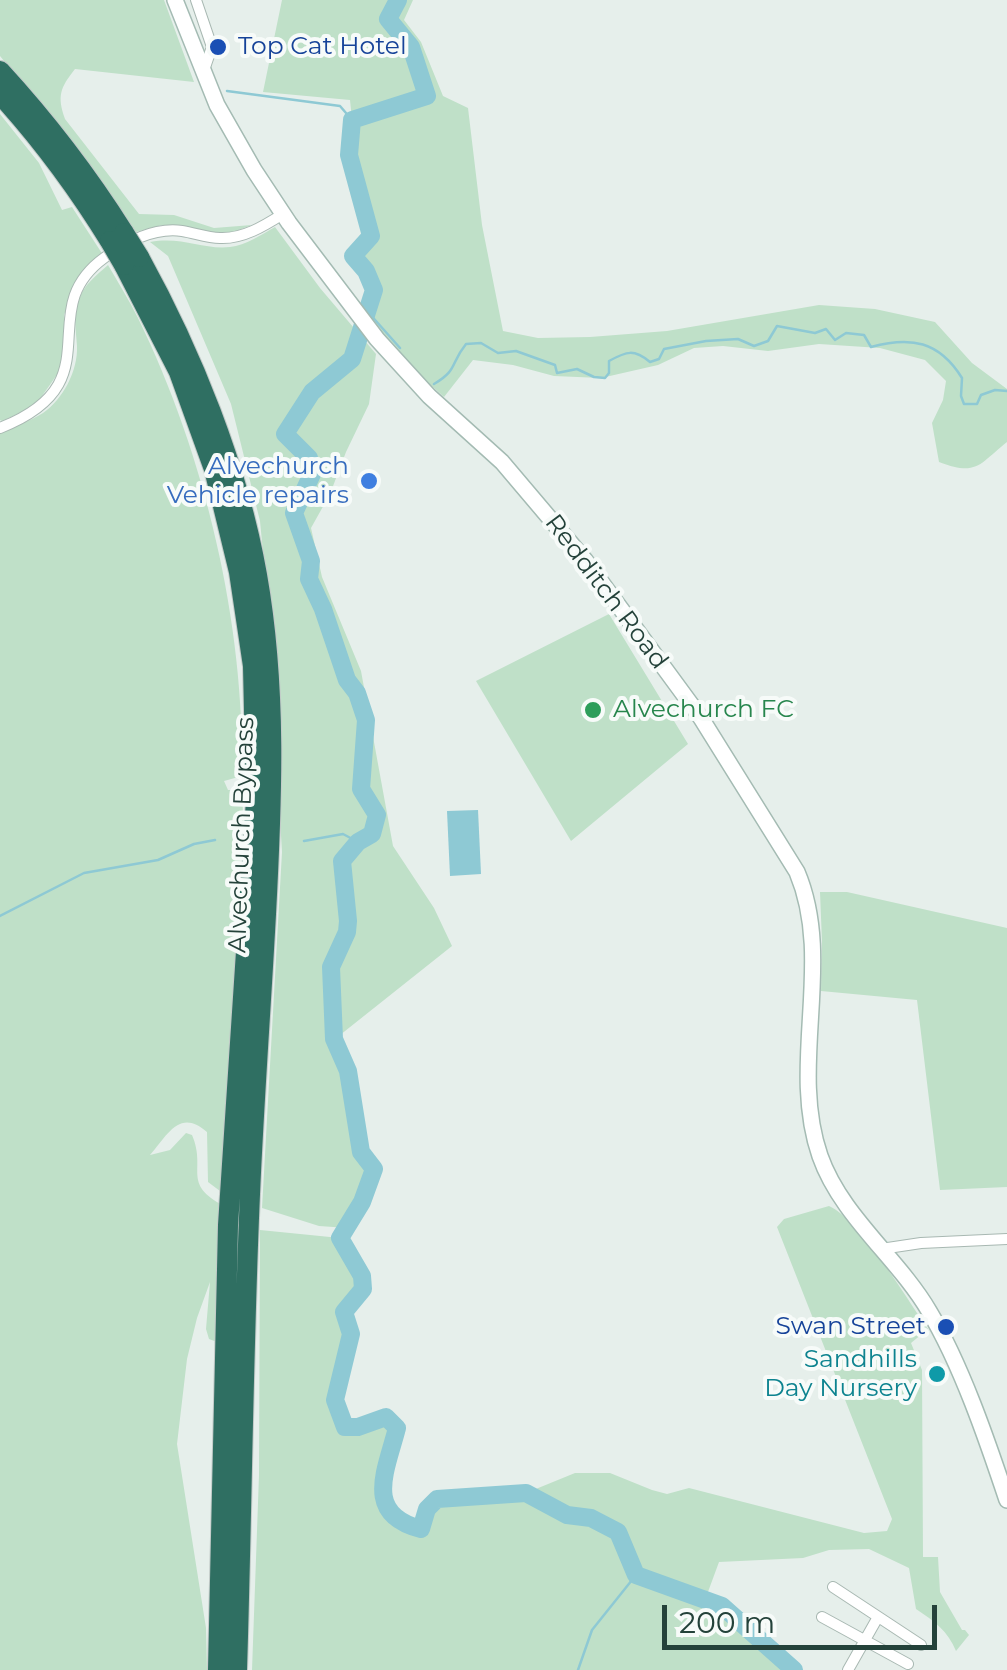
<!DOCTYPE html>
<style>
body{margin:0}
#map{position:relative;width:1007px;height:1670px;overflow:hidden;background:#e6efeb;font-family:Montserrat,sans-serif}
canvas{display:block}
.scale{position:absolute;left:662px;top:1605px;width:275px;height:45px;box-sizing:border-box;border:5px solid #24423a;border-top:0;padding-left:12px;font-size:30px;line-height:35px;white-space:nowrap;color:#24423a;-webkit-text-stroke:8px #f7fbf9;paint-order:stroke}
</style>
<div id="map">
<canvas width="1007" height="1670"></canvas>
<div class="scale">200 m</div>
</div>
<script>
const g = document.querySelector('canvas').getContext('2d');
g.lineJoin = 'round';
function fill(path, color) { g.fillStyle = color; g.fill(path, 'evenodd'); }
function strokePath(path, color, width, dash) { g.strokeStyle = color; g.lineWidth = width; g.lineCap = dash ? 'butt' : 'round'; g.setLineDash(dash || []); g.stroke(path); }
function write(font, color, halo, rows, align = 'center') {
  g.font = font + ' Montserrat,sans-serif'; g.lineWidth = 8; g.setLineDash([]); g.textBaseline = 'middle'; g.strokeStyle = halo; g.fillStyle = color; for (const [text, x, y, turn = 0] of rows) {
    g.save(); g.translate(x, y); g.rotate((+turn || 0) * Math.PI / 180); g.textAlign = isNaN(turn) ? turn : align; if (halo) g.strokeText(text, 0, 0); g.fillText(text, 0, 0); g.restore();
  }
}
const green = new Path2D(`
 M0 0H164L194 82 75 69C60 88 57 96 65 119L139 214 174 215 214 228 252 225 228 234H212L190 227 162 225 136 232 31 94 0 56Z
 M282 0H413L404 20 421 42 443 96 468 108 482 225 503 331 538 338 590 337 667 331 819 305 875 309 935 322 972 363 1007 389V442C980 463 978 477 939 462L932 423 943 400 946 381 925 360 880 348 819 344 768 351 723 346 694 348 658 365 601 378 554 376 513 365 473 360 444 397C434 387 423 380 413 371 396 357 379 330 368 312 375 285 371 277 353 256L371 236 349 155 352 120 350 100 263 92Z
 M0 114 39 163 62 210 72 207 103 255 75 286 64 315 66 344 61 369 35 406 2 421 0 420Z
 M275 227 320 288 376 354 369 404 346 452 330 494 311 528 322 577 361 671 393 846 434 908 452 946 335 1039 348 1071 361 1152 374 1169 362 1202 348 1228 319 1226 262 1208 282 852 265 573 260 521 231 404 168 256 150 242C182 236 203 250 230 247 246 245 261 235 275 227Z
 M108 265C118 282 129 300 138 318 205 455 245 624 242 776L224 781 228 790H242L243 814 224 1194 208 1182 207 1132C180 1108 168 1134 150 1155L170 1150 186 1133 192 1135C207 1170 181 1183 224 1206L217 1342 209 1339 206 1329 210 1282 197 1318 187 1359 177 1444 206 1628 207 1670H0V431C14 426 31 421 43 413 63 399 78 371 77 346 76 330 73 316 79 300 84 284 96 276 108 265Z
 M609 614 688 744 571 841 476 681Z
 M820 892H847L1007 928V1187L940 1190 917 1000 821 991 822 942Z
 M829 1206C860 1220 907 1299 928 1329L911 1343 922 1370 923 1557H938L940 1592 962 1630H965L969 1635 956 1651C948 1631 934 1621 916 1609L909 1568 869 1549 829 1550 803 1558 719 1562 705 1600 722 1606 792 1670H252L259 1475 260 1230 340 1238 362 1276 363 1289 344 1312 351 1334 335 1401 345 1427H358L386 1417 397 1428C387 1468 362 1519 421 1528L427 1509 437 1499 526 1493 575 1473H610L652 1490 667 1494 689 1488 864 1533 887 1531 892 1519 777 1227 784 1219Z`);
const water = new Path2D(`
 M478 810 481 874 450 876 447 811Z`);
const stream = new Path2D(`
 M227 91 340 106 352 120
 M368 312 400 348
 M434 384C458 370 450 364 466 344L481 343 498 353 516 351 555 365 557 373 577 369 594 377 605 378 609 373V361C627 351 634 349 650 362L659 359 664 349 706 341 738 339 754 346 768 341 777 326 815 333 826 329 835 340 846 333 864 335 871 347C911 336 939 341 962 378L961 396 964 404H977L981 395 995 390 1007 391
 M304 841 343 834 358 842
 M0 916 84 873 158 860 194 844 215 840
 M578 1670 592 1630 636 1575`);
const river = new Path2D(`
 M398 0 388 19 411 47 427 96 352 120 349 155 371 236 353 256 366 271 374 290 352 359 312 392 285 434 309 458 312 474 294 513 311 561 309 579 323 609 347 680 357 693 366 720 361 789 377 815 372 834 358 842 342 861 348 921 347 932 331 967 334 1039 348 1071 361 1152 374 1169 362 1202 340 1238 362 1276 363 1289 344 1312 351 1334 335 1400 345 1427H358L386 1417 397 1428C386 1471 363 1514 421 1529L427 1509 437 1499 526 1493 567 1515 591 1518 618 1532 636 1575 722 1606 794 1670`);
const street = new Path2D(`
 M196 0 212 47 204 70
 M0 428C117 382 30 312 104 258 126 242 154 227 182 231 195 233 207 238 220 238 243 239 264 226 283 214
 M881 1249 921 1243 1007 1239
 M833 1587 921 1645
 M822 1617 908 1664
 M848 1670 878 1617`);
const secondary = new Path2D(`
 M175 0 217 105 254 170 289 223 377 339 429 396 502 462 585 560 701 718 797 872C835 962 788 1064 820 1156 841 1216 898 1258 929 1311 961 1364 987 1440 1007 1500`);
const highway = new Path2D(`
 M0 71C46 121 88 176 124 233
 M0 94C41 139 78 189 110 241
 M139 257C192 353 238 467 257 575 277 688 272 801 266 914 261 1007 254 1101 250 1194 243 1352 242 1511 237 1670
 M124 265 179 372 214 469 239 572 253 666 256 800 228 1225 218 1670`);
const highwayBridge = new Path2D(`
 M124 233 139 257
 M110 241 124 265`);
const markers = [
 [218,47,10,"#1a4fb4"],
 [369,481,10,"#3f7fe0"],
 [593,710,10,"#2e9e5b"],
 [946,1327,10,"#1a4fb4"],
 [937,1374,10,"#0f9aa8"]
];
const transitNames = [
 ["Top Cat Hotel",238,47],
 ["Swan Street",926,1327,"right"]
];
const shopNames = [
 ["Alvechurch",349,467],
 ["Vehicle repairs",349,496]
];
const streetNames = [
 ["Redditch Road",606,592,53],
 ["Alvechurch Bypass",242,835,-88]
];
const leisureNames = [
 ["Alvechurch FC",613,710]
];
const cultureNames = [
 ["Sandhills",917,1360],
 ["Day Nursery",917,1389]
];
fill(green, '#bfe0c8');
fill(water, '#8ec9d4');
strokePath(stream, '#8ec9d4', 2.5);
strokePath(river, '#8ec9d4', 18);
strokePath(street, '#a8b8b2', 12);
strokePath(secondary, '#a4bbb3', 18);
strokePath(highway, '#c2cac8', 22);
strokePath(street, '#fff', 10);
strokePath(secondary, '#fff', 15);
strokePath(highway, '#2f6f62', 20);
strokePath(highwayBridge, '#c2cac8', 22, []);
strokePath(highwayBridge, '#2f6f62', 20);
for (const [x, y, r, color] of markers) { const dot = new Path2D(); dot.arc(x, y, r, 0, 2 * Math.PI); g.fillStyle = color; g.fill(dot); strokePath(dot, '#f7fbf9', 4); }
write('25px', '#164399', '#f7fbf9', transitNames, 'left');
write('25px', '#366cbe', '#f7fbf9', shopNames, 'right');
write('25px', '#24423a', '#f7fbf9', streetNames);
write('25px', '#27864d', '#f7fbf9', leisureNames, 'left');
write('25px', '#0d838f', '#f7fbf9', cultureNames, 'right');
</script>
